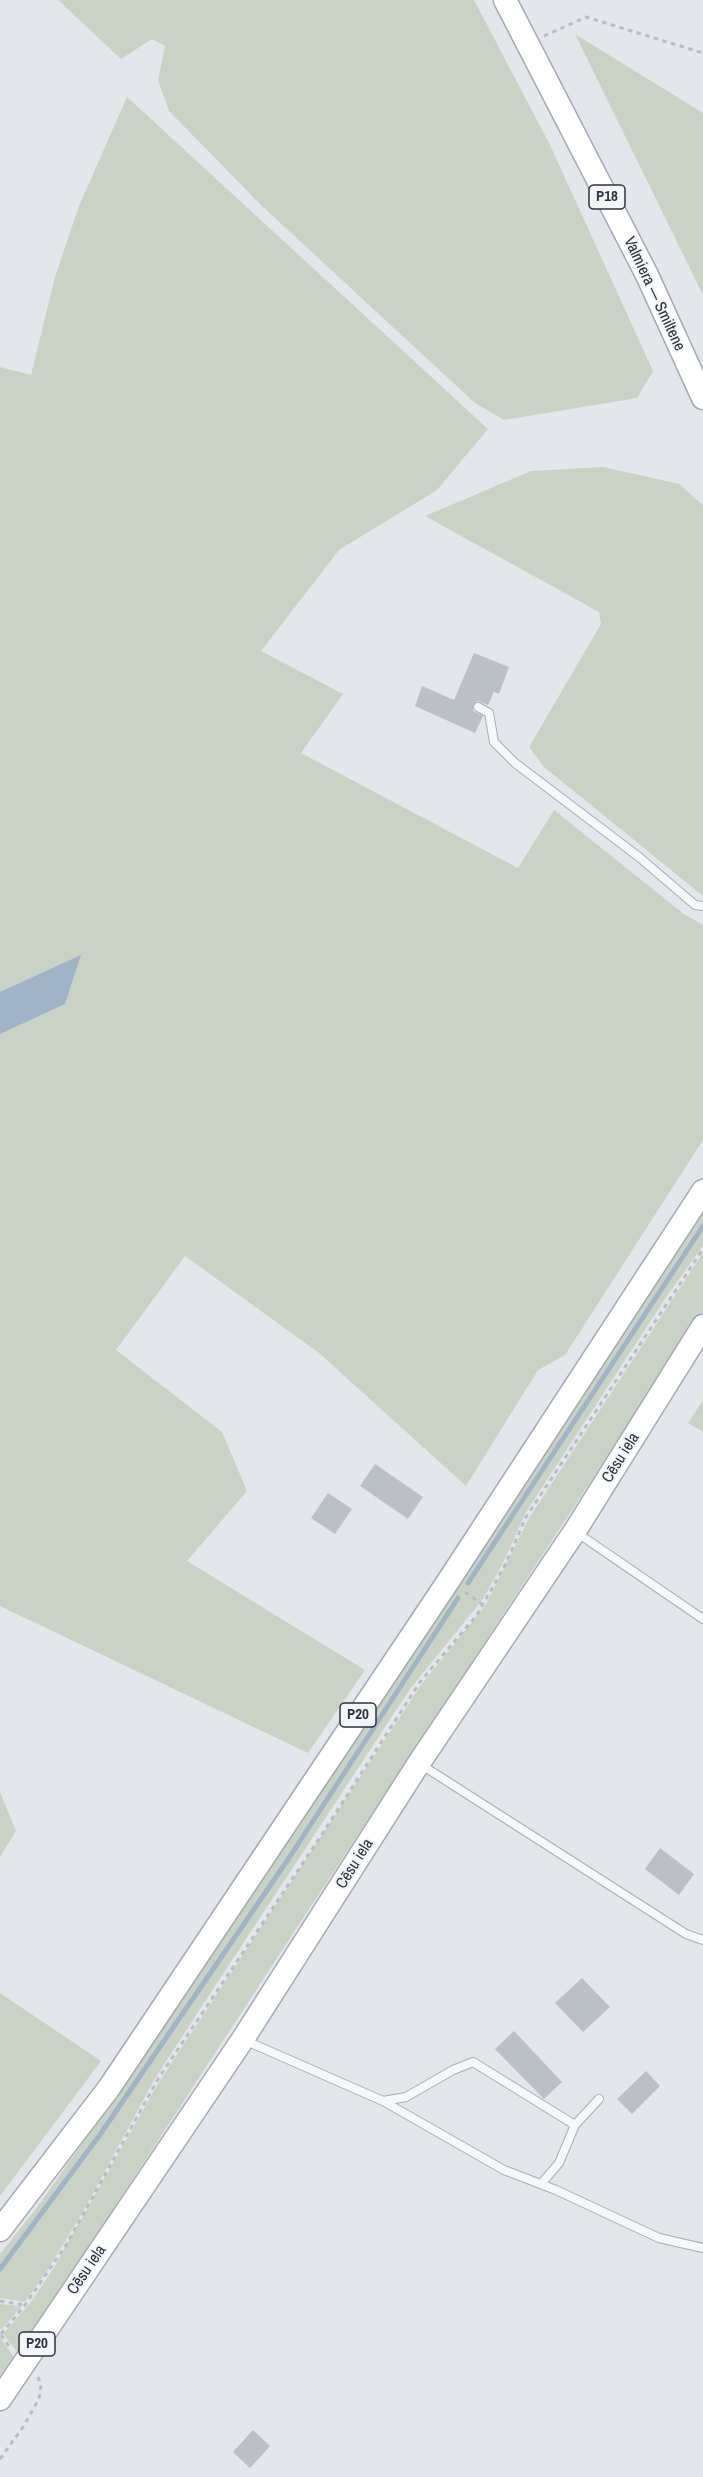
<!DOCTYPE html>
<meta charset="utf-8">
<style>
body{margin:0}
canvas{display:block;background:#e3e6ea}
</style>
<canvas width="703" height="2477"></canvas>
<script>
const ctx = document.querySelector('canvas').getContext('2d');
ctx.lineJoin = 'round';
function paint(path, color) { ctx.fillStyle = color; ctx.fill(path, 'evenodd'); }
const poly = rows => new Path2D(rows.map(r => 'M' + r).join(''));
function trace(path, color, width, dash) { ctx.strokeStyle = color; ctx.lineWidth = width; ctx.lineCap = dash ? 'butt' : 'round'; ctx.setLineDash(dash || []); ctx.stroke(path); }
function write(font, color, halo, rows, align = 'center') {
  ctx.font = font + ' "Archivo Narrow",sans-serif'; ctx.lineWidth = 4.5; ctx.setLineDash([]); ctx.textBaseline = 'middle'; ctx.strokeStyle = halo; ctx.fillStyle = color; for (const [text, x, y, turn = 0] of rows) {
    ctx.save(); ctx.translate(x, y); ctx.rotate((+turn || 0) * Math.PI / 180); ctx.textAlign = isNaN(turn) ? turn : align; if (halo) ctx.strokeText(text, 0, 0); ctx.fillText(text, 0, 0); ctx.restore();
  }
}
const green = poly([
 [58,0,474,0,550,145,653,371,637,398,504,420,475,403,262,206,169,111,158,80,165,46,152,39,121,59],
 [575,34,703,113,703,295],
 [127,97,488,429,437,490,339,550,261,651,343,694,301,753,518,868,554,810,684,914,703,925,703,1140,565,1355,538,1370,466,1486,319,1353,185,1256,116,1350,222,1432,247,1491,187,1561,365,1670,308,1753,0,1606,0,367,31,375,55,277,79,206],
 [603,467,679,484,703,505,703,896,544,767,529,747,601,624,599,612,425,516,531,471],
 [703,1212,703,1246,669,1293,526,1512,502,1565,483,1599,410,1689,187,2029,153,2082,85,2208,47,2271,25,2302,0,2298,0,2254,35,2210,144,2057,296,1831],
 [703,1253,703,1311,296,1929,19,2354,3,2334,31,2302,53,2269,159,2082,421,1685,485,1606,529,1518],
 [703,1400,703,1432,688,1423],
 [0,1792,16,1831,0,1857],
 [0,1993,101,2061,0,2196],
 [0,2304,22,2306,1,2330,0,2327],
 [0,2337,16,2360,0,2383]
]);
const water = poly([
 [81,955,65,1004,0,1034,0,992]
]);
const stream = poly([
 [468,1583,703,1226],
 [0,2269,99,2136,289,1858,458,1598]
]);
const building = poly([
 [474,653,509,667,499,694,494,692,488,705,478,701,473,705,473,711,483,716,475,733,415,706,422,686,454,700],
 [375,1464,423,1497,408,1519,360,1486],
 [328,1493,352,1509,335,1534,311,1518],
 [660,1848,694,1874,679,1895,645,1869],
 [582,1978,610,2007,583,2032,555,2003],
 [514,2031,562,2082,544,2099,495,2049],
 [646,2071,660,2086,632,2114,617,2099],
 [253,2430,270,2446,250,2468,233,2452]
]);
const path = poly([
 [544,36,586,17,703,53],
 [465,1592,483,1605],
 [0,2301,25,2305],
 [1,2334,25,2305,66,2245,158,2079,317,1842,420,1682,477,1615,505,1565,526,1517,703,1249],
 [1,2335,11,2349],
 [0,2459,23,2427,39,2399,41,2385,38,2377]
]);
const lane = poly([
 [478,707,489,713,494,742,515,763,639,857,695,905,703,906],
 [576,1532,703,1619],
 [420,1764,686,1934,703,1940],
 [244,2040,383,2101,504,2170,556,2190,659,2238,703,2248],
 [383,2101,406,2097,453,2070,473,2062,575,2125,599,2099],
 [541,2184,559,2163,575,2125]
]);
const primary = poly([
 [505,0,647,275,703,398],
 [0,2230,109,2088,449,1580,703,1191],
 [0,2399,243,2039,419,1763,575,1531,703,1326]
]);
const shields = [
 [607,197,36],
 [358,1715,36],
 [37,2344,36]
];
const shieldNames = [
 ["P18",607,197],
 ["P20",358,1715],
 ["P20",37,2344]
];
const streetNames = [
 ["Valmiera — Smiltene",654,294,65],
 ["Cēsu iela",621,1458,-58],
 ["Cēsu iela",355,1864,-58],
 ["Cēsu iela",87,2270,-56]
];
paint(green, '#c9d3c5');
paint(water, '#a1b3c7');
trace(stream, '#a1b3c7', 5);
paint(building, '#bbbfc6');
trace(lane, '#a8adb4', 10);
trace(primary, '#a3aab5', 25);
trace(path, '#b9bcc2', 3, [4.5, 4.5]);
trace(lane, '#f6f7f9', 8);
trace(primary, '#fff', 22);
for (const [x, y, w] of shields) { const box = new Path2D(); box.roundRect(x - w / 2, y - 12, w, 24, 4.5); ctx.fillStyle = '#f3f5f7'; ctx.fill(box); trace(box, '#2c3441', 1.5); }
write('bold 15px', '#2c3441', null, shieldNames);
write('16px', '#2c3441', '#f3f5f7', streetNames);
</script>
